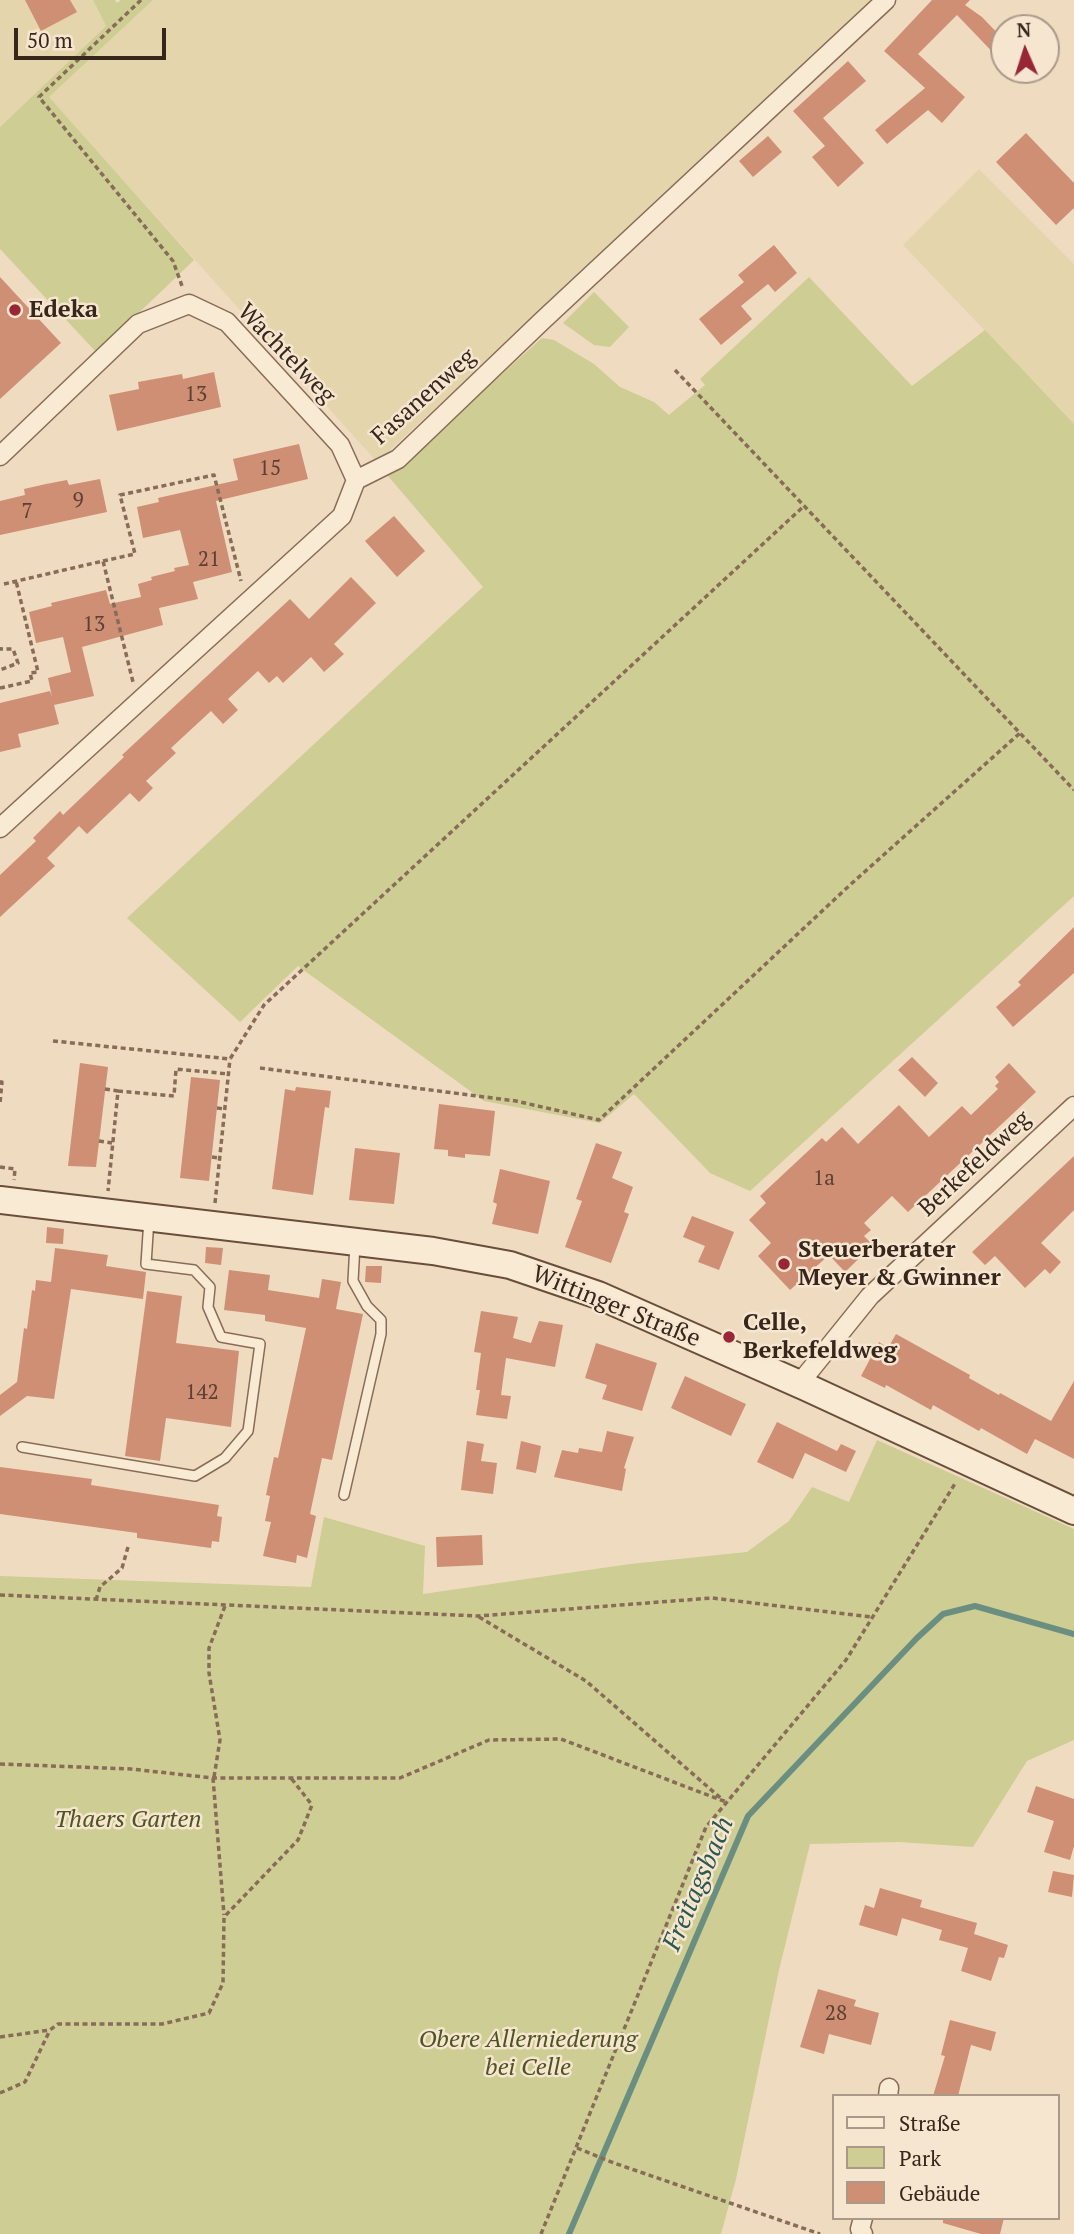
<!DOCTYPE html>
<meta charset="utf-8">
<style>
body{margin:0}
#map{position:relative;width:1074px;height:2234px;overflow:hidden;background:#efdbc0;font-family:"PT Serif",serif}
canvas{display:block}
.legend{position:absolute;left:832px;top:2094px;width:228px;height:126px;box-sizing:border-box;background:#f6e6d0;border:2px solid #a98;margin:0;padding:9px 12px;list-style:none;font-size:21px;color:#37261c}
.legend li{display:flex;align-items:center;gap:14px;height:35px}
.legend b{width:35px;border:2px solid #a98}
.north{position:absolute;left:990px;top:14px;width:70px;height:70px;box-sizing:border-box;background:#f6e6d0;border:2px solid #a98;border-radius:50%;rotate:357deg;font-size:19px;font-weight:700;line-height:28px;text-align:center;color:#37261c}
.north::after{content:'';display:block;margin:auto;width:24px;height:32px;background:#992635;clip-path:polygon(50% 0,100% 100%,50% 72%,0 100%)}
.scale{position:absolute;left:14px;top:28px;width:152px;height:32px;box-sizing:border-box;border:4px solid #37261c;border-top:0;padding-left:9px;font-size:21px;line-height:24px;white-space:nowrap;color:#37261c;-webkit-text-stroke:5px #f6e6d0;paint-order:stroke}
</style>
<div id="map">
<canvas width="1074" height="2234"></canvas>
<ul class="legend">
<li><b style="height:9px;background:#f9ead3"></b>Straße</li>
<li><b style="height:19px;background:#cdcd94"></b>Park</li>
<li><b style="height:19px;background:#ce8f75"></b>Gebäude</li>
</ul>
<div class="north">N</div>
<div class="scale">50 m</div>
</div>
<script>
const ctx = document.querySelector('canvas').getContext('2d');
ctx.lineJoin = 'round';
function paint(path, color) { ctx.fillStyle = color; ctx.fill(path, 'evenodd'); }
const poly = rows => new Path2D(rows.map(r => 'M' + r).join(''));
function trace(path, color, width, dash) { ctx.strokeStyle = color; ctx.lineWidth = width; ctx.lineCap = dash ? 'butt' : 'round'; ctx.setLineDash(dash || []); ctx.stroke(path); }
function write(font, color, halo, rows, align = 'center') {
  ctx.font = font + ' "PT Serif",serif'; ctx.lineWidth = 5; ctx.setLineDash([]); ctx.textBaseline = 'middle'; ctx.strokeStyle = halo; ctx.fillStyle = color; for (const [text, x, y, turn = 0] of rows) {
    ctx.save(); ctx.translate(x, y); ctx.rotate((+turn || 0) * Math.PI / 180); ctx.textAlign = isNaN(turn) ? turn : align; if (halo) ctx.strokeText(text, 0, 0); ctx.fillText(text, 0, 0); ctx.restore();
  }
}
const farmland = poly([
 [0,0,93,0,106,26,0,127],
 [153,0,875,0,377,462,48,97],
 [979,169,1074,264,1074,424,903,245]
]);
const green = poly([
 [93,0,115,0,117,3,121,0,153,0,49,97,194,260,97,353,0,249,0,127,106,26],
 [809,277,912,386,985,330,1074,424,1074,896,750,1191,710,1173,634,1094,600,1123,484,1101,298,966,240,1022,127,918,483,587,388,476,542,338,554,340,594,364,620,387,654,402,669,415,705,385,700,379],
 [594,292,629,327,610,347,594,345,563,323],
 [877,1440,1074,1529,1074,1740,1027,1761,973,1847,899,1842,810,1844,779,1970,736,2179,721,2234,0,2234,0,1576,311,1587,324,1517,425,1546,423,1594,630,1564,747,1552,789,1521,812,1487,849,1502]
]);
const stream = poly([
 [569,2234,748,1816,917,1638,943,1614,975,1606,1074,1634]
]);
const building = poly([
 [25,0,70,0,77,12,41,31],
 [932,0,970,0,965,5,982,17,1004,40,1004,64,957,15,918,54,965,97,942,123,928,110,887,144,875,130,925,88,884,51],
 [848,61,866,81,823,118,864,163,838,187,812,157,825,146,793,111],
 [1026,133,1074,183,1074,208,1056,225,996,162],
 [768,136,782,152,753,177,739,161],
 [774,245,797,273,775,292,768,284,741,306,752,319,721,345,699,319,744,282,738,275],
 [0,277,61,343,0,399],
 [214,372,221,407,117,431,109,395,139,389,138,382,182,374,183,379],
 [299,444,308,479,216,501,232,572,193,582,198,599,159,608,163,625,82,647,94,696,54,705,59,724,18,734,21,747,0,752,0,703,50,691,52,697,48,678,71,672,63,637,36,643,29,612,52,606,51,603,106,590,110,604,141,597,138,584,152,580,151,577,175,571,174,568,189,565,180,530,143,538,137,507,159,502,158,498,238,480,233,459],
 [100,479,107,512,0,535,0,501,25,495,24,489,46,484,67,480,69,485],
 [394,516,425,551,397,577,365,541],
 [351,577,376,603,334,644,344,654,324,672,311,657,283,683,277,676,269,683,258,671,228,699,238,710,223,724,211,711,171,748,176,753,146,781,153,788,139,802,130,793,87,834,79,826,47,858,55,866,0,917,0,875,36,841,33,838,60,811,63,815,124,757,122,755,290,599,309,619],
 [1074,927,1074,973,1013,1027,996,1007,1021,985,1018,982],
 [912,1057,938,1083,925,1097,898,1070],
 [80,1063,108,1067,96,1167,68,1166],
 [1009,1063,1036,1092,908,1212,892,1196,864,1223,871,1230,864,1236,873,1245,845,1272,829,1255,790,1290,758,1256,771,1243,749,1220,766,1203,760,1196,822,1138,826,1142,842,1127,858,1144,899,1105,929,1137,962,1106,971,1115,998,1089,995,1086,999,1082,995,1077],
 [191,1077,220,1080,209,1181,180,1178],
 [296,1087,331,1091,329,1108,325,1107,313,1195,272,1189,285,1089,295,1091],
 [439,1104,495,1111,490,1156,465,1154,465,1158,448,1156,448,1150,434,1149],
 [596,1143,622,1152,612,1178,633,1187,624,1212,629,1214,611,1263,565,1247,582,1201,576,1199],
 [355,1148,400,1153,394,1204,349,1200],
 [1074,1156,1074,1210,1041,1243,1061,1262,1050,1274,1045,1269,1025,1288,995,1256,985,1265,972,1252],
 [500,1169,550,1181,538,1234,492,1224,497,1204,493,1202],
 [692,1216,734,1232,719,1270,698,1262,705,1246,683,1237],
 [47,1227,64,1229,63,1244,46,1243],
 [206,1247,223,1248,221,1265,205,1263],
 [55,1248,108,1255,106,1266,146,1272,143,1299,71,1289,54,1399,27,1396,0,1416,0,1395,17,1382,24,1328,27,1329,32,1290,35,1291,36,1280,51,1282],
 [366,1266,382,1266,381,1283,365,1282],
 [229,1270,270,1275,268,1290,319,1298,322,1279,341,1282,336,1309,363,1314,332,1460,322,1458,310,1514,316,1516,307,1558,297,1555,296,1563,263,1556,271,1522,265,1521,270,1496,266,1495,274,1457,278,1458,306,1328,265,1321,265,1315,224,1310],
 [147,1291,182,1296,176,1343,239,1351,231,1427,166,1418,160,1461,125,1456],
 [481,1311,518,1317,513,1338,531,1343,539,1321,563,1325,555,1367,506,1358,501,1395,511,1396,507,1419,476,1415,480,1390,476,1390,481,1353,474,1352],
 [896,1334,970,1375,969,1378,999,1395,1000,1393,1051,1421,1074,1381,1074,1459,1035,1439,1027,1454,981,1428,979,1431,933,1405,931,1410,886,1385,885,1388,861,1376,879,1342,888,1348],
 [596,1343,657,1363,642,1411,602,1399,607,1385,585,1378],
 [685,1376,746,1404,731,1436,671,1408],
 [777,1422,837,1451,841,1444,856,1451,846,1472,805,1453,793,1479,757,1462],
 [607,1431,634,1437,624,1468,626,1469,622,1491,554,1477,562,1450,578,1453,579,1448,602,1452],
 [467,1441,484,1444,481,1461,497,1463,493,1494,461,1490],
 [521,1441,541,1446,536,1473,516,1469],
 [0,1467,92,1479,91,1485,219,1505,217,1516,222,1517,219,1542,212,1541,211,1548,137,1538,137,1533,0,1514],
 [482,1535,483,1565,437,1567,436,1537],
 [1036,1786,1074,1799,1074,1846,1070,1860,1044,1852,1054,1821,1027,1812],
 [1053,1871,1074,1875,1072,1897,1048,1892],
 [880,1888,922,1900,920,1907,977,1923,974,1934,1008,1945,1004,1958,999,1957,991,1981,961,1971,968,1948,939,1940,942,1930,902,1918,897,1936,859,1925,865,1905,874,1908],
 [818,1989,856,2000,854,2006,879,2013,871,2045,829,2034,824,2054,800,2047],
 [950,2020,996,2032,991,2051,971,2045,958,2096,933,2096,945,2056,941,2055],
 [943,2218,1004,2218,1000,2234,981,2234,943,2223]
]);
const path = poly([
 [141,0,39,97,173,261,182,286],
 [675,370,1074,790],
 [103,561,135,554,120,495,214,475,241,581],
 [4,584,103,561,133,682],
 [0,647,0,649,13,649,18,663,0,670],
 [0,688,32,681,30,673,38,672,16,581],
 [53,1041,230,1059,264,1005,804,506],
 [260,1068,516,1101,599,1120,851,884,1020,733],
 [0,1082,2,1082,0,1103],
 [105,1089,118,1091,108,1191],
 [118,1091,174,1096,176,1069,229,1074],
 [217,1108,225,1109],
 [99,1141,112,1143],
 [212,1157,219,1158],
 [0,1167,15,1169,14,1180],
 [215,1203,230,1059],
 [0,1595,478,1616,712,1598,871,1617],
 [96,1600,100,1587,122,1568,128,1547],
 [479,1617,586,1681,724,1801],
 [0,1764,131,1769,213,1778,400,1778,489,1740,561,1739,726,1802],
 [214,1777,220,1740,209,1673,209,1648,225,1606],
 [213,1778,224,1915],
 [0,2037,50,2030,58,2024,162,2024,209,2013,223,1983,224,1917,298,1840,312,1805,291,1778],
 [0,2093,25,2082,50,2030],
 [577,2148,614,2163,820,2234],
 [541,2234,706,1827,846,1660,956,1482]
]);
const service = poly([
 [22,1447,195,1476,225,1458,248,1431,260,1344,221,1337,208,1307,210,1287,194,1270,146,1264,149,1219],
 [344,1495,381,1334,381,1320,367,1306,353,1281,355,1244]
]);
const minor = poly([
 [0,456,138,324,189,304,227,322,340,445,356,480],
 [0,828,342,516,356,480,398,459,542,321,886,0],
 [799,1384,870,1296,1074,1106],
 [888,2096,889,2088],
 [863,2234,860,2229,863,2218]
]);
const secondary = poly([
 [0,1200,433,1251,510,1265,598,1295,806,1387,1074,1511]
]);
const markers = [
 [15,310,7,"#992635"],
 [784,1264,7,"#992635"],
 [729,1337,7,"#992635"]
];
const numberNames = [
 ["13",196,395],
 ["15",270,469],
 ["9",78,501],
 ["7",27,512],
 ["21",209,560],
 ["13",94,625],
 ["1a",824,1179],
 ["142",202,1393],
 ["28",836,2014]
];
const poiNames = [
 ["Edeka",29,310],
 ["Steuerberater",798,1250],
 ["Meyer & Gwinner",798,1278],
 ["Celle,",743,1323],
 ["Berkefeldweg",743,1351]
];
const streetNames = [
 ["Wachtelweg",286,354,46],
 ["Fasanenweg",424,397,-42],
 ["Berkefeldweg",975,1164,-43],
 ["Wittinger Straße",616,1307,22]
];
const parkNames = [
 ["Thaers Garten",128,1820],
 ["Obere Allerniederung",528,2040],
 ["bei Celle",528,2068]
];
const waterNames = [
 ["Freitagsbach",699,1884,-67]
];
paint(farmland, '#e5d5ad');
paint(green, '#cdcd94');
trace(stream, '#6a8f81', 6);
paint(building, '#ce8f75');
trace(service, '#886c58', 12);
trace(minor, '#886c58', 21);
trace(secondary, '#6a4d3b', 30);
trace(path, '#886c58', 3.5, [5, 3.5]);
trace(service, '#f9ead3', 9);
trace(minor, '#f9ead3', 18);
trace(secondary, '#f9ead3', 26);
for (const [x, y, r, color] of markers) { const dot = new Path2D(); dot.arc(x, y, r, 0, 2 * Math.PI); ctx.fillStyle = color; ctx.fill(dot); trace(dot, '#f6e6d0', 2.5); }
write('21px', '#5d4032', null, numberNames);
write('bold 24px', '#37261c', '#f6e6d0', poiNames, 'left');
write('24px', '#37261c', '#f6e6d0', streetNames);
write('italic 24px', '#4e5422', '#f6e6d0', parkNames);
write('italic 26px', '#2b584f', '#f6e6d0', waterNames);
</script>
